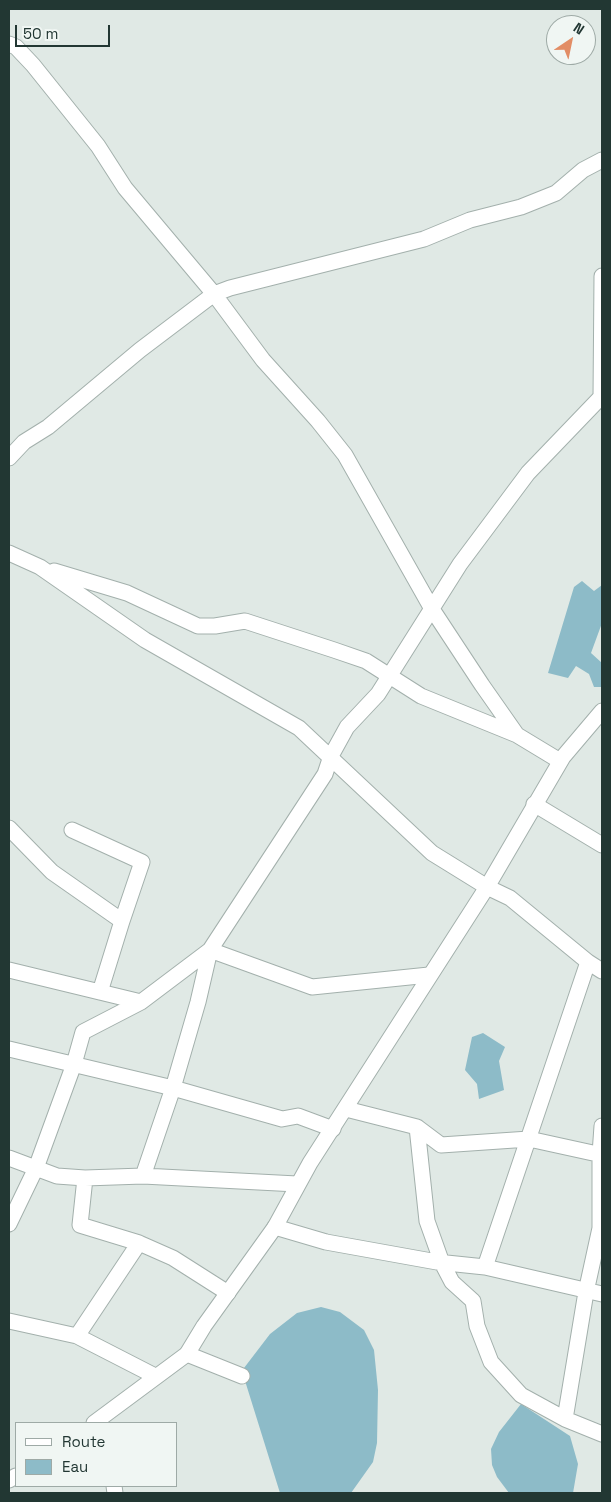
<!DOCTYPE html>
<style>
body{margin:0}
#map{position:relative;width:611px;height:1502px;overflow:hidden;background:#e0e9e5;font-family:"Space Grotesk",sans-serif}
canvas{display:block}
.frame{position:absolute;inset:0;border:10px solid #223733;pointer-events:none}
.legend{position:absolute;left:15px;top:1422px;width:162px;height:65px;box-sizing:border-box;background:#f0f6f3;border:1px solid #9eaaa6;margin:0;padding:6px 9px;list-style:none;font-size:15px;color:#223733}
.legend li{display:flex;align-items:center;gap:10px;height:25px}
.legend b{width:25px;border:1px solid #9eaaa6}
.north{position:absolute;left:546px;top:15px;width:50px;height:50px;box-sizing:border-box;background:#f0f6f3;border:1px solid #9eaaa6;border-radius:50%;rotate:34deg;font-size:14px;font-weight:700;line-height:20px;text-align:center;color:#223733}
.north::after{content:'';display:block;margin:auto;width:18px;height:22px;background:#e28d65;clip-path:polygon(50% 0,100% 100%,50% 72%,0 100%)}
.scale{position:absolute;left:15px;top:25px;width:95px;height:22px;box-sizing:border-box;border:2px solid #223733;border-top:0;padding-left:6px;font-size:15px;line-height:18px;white-space:nowrap;color:#223733;-webkit-text-stroke:4px #f0f6f3;paint-order:stroke}
</style>
<div id="map">
<canvas width="611" height="1502"></canvas>
<div class="frame"></div>
<ul class="legend">
<li><b style="height:6px;background:#fff"></b>Route</li>
<li><b style="height:14px;background:#8dbbc8"></b>Eau</li>
</ul>
<div class="north">N</div>
<div class="scale">50 m</div>
</div>
<script>
const ctx = document.querySelector('canvas').getContext('2d');
ctx.lineJoin = 'round';
function paint(path, color) { ctx.fillStyle = color; ctx.fill(path, 'evenodd'); }
const poly = rows => new Path2D(rows.map(r => 'M' + r).join(''));
function trace(path, color, width, dash) { ctx.strokeStyle = color; ctx.lineWidth = width; ctx.lineCap = dash ? 'butt' : 'round'; ctx.setLineDash(dash || []); ctx.stroke(path); }
const water = poly([
 [582,581,594,591,602,585,602,623,591,653,602,663,602,687,594,687,589,674,576,666,568,678,548,673,574,587],
 [483,1033,505,1047,499,1061,504,1090,479,1099,477,1084,465,1070,472,1037],
 [321,1307,340,1312,364,1330,374,1350,378,1390,377,1443,373,1462,351,1493,280,1493,246,1384,244,1368,270,1334,297,1313],
 [521,1404,570,1436,578,1464,573,1493,509,1493,497,1477,492,1465,491,1449,499,1432]
]);
const minor = poly([
 [9,44,16,47,33,65,98,146,125,188,214,294,263,360,318,421,345,455,432,609,482,685,517,735,560,761],
 [9,458,24,442,48,427,140,350,214,294,230,288,424,239,470,220,521,207,556,193,583,170,602,160],
 [9,553,40,567,145,640,299,728,432,853,487,887,510,898,588,962,602,971],
 [54,571,127,593,198,626,215,626,245,621,334,650,366,661,421,696,517,735],
 [534,804,602,845],
 [9,828,52,872,122,921,100,992],
 [72,830,142,862,122,921],
 [9,970,141,1002],
 [9,1049,173,1088,282,1119,298,1116,333,1129],
 [346,1109,417,1127,427,1221,442,1263,452,1282,473,1301,477,1326,491,1362,521,1395,565,1419,602,1434],
 [417,1127,441,1145,529,1139,602,1155],
 [9,1158,57,1176,85,1178,143,1176,297,1184],
 [143,1176,173,1088,198,1002,210,950,325,774,331,756,347,727,378,694,460,564,528,473,601,397,602,276],
 [85,1178,80,1225,139,1243],
 [9,1224,36,1168,74,1064,83,1032,141,1002,210,950,312,987,429,975],
 [275,1227,326,1242,437,1262,485,1267,602,1294],
 [485,1267,588,962],
 [9,1321,77,1336,139,1243,173,1258,228,1293],
 [77,1336,155,1376],
 [187,1354,242,1376],
 [565,1419,586,1292,600,1228,600,1154,602,1126],
 [114,1486,115,1493]
]);
const tertiary = poly([
 [94,1423,187,1354,204,1326,275,1227,310,1163,487,887,563,757,602,711],
 [9,1480,16,1476]
]);
paint(water, '#8dbbc8');
trace(minor, '#a3b0ac', 17);
trace(tertiary, '#a3b0ac', 17);
trace(minor, '#fff', 15);
trace(tertiary, '#fff', 15);
</script>
